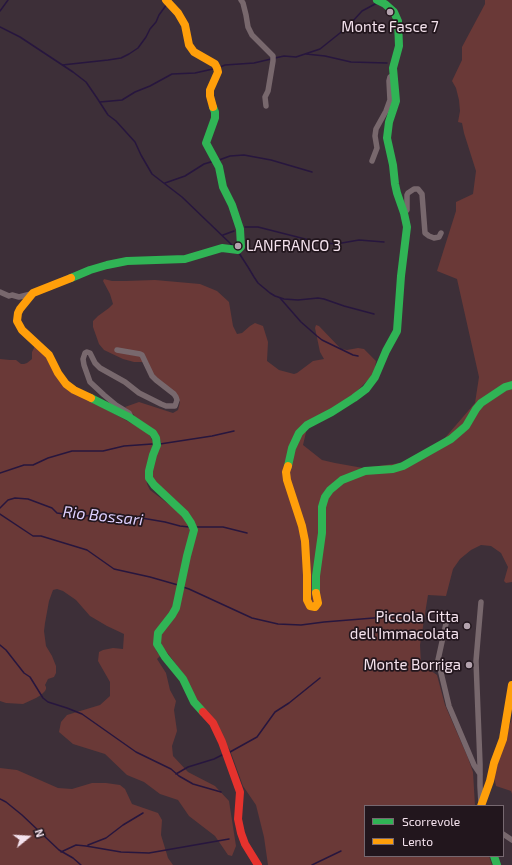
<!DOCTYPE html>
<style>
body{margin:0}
#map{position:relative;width:512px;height:865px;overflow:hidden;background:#3d2f38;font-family:"Exo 2",sans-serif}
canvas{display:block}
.legend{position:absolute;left:364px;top:805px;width:140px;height:52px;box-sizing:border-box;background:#22161d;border:1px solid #766870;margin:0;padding:5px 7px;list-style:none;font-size:12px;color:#f4e2ed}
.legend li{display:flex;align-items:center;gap:8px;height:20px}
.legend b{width:20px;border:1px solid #766870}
.north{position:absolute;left:8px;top:817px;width:40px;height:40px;-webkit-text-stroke:3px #22161d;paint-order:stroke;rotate:72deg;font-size:11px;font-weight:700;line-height:16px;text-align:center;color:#f4e2ed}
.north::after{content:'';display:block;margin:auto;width:14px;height:18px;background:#f4e2ed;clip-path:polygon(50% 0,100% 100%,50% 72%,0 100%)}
</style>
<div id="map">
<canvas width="512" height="865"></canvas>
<ul class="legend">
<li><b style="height:5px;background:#30b455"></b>Scorrevole</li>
<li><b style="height:5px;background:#ff9f0a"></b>Lento</li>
</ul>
<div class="north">N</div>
</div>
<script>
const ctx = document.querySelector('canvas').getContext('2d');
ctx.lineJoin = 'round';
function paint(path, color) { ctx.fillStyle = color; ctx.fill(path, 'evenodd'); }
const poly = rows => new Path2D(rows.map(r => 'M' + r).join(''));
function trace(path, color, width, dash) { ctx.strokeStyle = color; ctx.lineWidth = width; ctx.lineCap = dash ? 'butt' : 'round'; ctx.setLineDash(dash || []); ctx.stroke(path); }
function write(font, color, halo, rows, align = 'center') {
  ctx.font = font + ' "Exo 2",sans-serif'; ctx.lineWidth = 3.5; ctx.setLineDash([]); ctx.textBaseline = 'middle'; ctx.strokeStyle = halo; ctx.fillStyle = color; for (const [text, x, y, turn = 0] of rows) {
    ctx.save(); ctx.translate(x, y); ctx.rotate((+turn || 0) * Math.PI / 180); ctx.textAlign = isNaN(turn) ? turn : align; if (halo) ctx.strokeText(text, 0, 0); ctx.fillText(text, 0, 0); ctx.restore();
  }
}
const green = poly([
 [485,0,512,0,512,582,506,583,504,581,508,567,501,553,491,546,481,545,471,550,460,559,453,569,446,596,428,595,420,645,421,664,437,675,445,705,468,758,473,772,475,806,365,806,365,856,489,856,492,865,268,865,264,837,256,805,243,786,230,750,194,696,186,677,162,646,160,639,162,631,176,615,197,529,187,513,178,502,158,486,152,479,150,471,161,442,158,435,135,419,134,415,125,407,139,402,173,413,178,410,180,402,176,394,157,381,150,368,148,362,134,362,123,359,104,350,99,344,93,327,93,321,98,316,109,308,113,304,110,294,103,281,104,279,112,281,125,281,155,280,200,284,217,291,229,302,233,326,237,334,242,333,250,326,255,323,263,326,268,342,267,361,279,370,294,374,297,373,313,361,324,359,320,352,315,328,316,325,319,326,341,349,347,350,358,348,364,349,376,361,375,368,373,374,369,379,352,396,307,428,303,445,322,460,335,463,363,468,401,463,444,439,475,403,479,377,457,279,437,271,456,211,456,202,473,194,476,171,464,133,462,123,458,122,460,111,459,100,456,88,452,81,462,60,462,47,485,4],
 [35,346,46,357,52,368,93,402,138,427,146,431,150,436,153,442,152,450,146,476,147,484,150,490,179,512,188,524,190,531,174,606,154,645,157,652,160,656,157,659,166,673,170,690,176,701,174,710,177,731,172,746,173,756,188,772,215,786,229,801,236,846,232,856,228,855,215,836,189,816,178,800,160,794,144,782,127,775,105,754,73,744,59,732,61,722,67,715,100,705,110,696,110,682,98,661,99,652,103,650,113,648,123,649,124,634,107,626,90,616,76,600,63,591,57,589,53,590,49,601,45,623,44,631,46,646,52,656,56,666,56,673,54,677,48,679,45,685,46,687,46,689,45,691,41,695,36,698,23,704,6,703,0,701,0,359,10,360,16,360,21,364,24,364,27,363,32,359,32,352],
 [512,718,512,794,511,791,496,786,494,777,498,761],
 [0,768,17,770,58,788,72,789,92,783,106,783,120,785,125,789,132,804,158,813,162,820,161,835,168,858,173,865,0,865]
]);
const stream = poly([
 [0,11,8,0],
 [0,27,20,37,73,72,86,82,97,98,108,115,116,121,135,142,141,155,152,174,182,197,234,247],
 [306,54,325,56,351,62,387,63],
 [275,58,284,56,296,57,320,49,340,33,353,21,362,11,377,3],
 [62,65,108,60,121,58,129,54,138,48,146,37,150,29,156,22,159,15,167,4],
 [220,67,225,65,254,63,271,59],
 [100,102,122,100,135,92,150,86,172,74,195,73,213,69],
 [219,160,230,156,244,155,271,160,312,172],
 [165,183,185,176,204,164,214,161],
 [245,227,258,227,317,242,336,244,359,240,384,242],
 [223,235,234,231],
 [239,253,248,267,254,277,258,283,270,293,275,296,284,299,298,300,318,298,324,299,344,306,374,314],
 [280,298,301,322,317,336,322,340,353,355,358,356],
 [160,444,212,436,234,431],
 [0,473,24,465,33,465,48,458,72,451,103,451,124,446,152,444],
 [0,508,8,500,15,498,28,499,52,508,57,513,64,514,85,516,101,514,107,514,130,516,165,522,180,526,189,527],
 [0,514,33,536,41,536,87,550,114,569,150,577,178,585],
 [196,527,223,527,247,533],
 [183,587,189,589,252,618,278,624,301,625,324,622,411,615],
 [0,645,6,650,24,673,30,677,43,698,48,702,67,708,82,714,136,752,171,769,179,776,193,784,221,792],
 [230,752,257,737,275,712,289,703,320,678],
 [176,774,188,767,214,759,224,754],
 [0,799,6,802,22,815,59,850,73,858,81,865],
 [88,845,106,838,123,825,143,813],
 [61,852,76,845,86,846,121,852,149,853,229,839],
 [312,865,341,851]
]);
const street = poly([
 [241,0,243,3,246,15,248,27,252,35,273,56,273,61,268,91,265,97,266,106],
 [372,161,377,148,375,136,376,129,386,111,390,100,389,81,390,77,393,75],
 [404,213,407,210,407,195,408,193,414,189,418,189,422,194,425,233,429,236,434,238,439,237,441,233],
 [0,292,9,296,12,295,19,297,31,294],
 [117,350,140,354,142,355,152,376,156,380,174,394,176,397,177,400,175,406,166,406,161,404,139,393,125,382,100,368,95,363,90,353,87,352,85,353,83,359,84,365,90,382,104,395,116,405,129,413,130,415,129,417],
 [447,619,438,660,449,706,474,765,480,774],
 [481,803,480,786,480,764,476,661,481,602],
 [503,834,512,840]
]);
const fast = poly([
 [71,278,90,270,107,265,127,261,185,259,222,248,238,250,241,247,240,229,232,205,223,187,219,167,206,143,215,118,215,112,213,107],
 [91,398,129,417,153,433,156,438,157,445,153,455,149,471,149,478,154,485,185,514,191,523,194,530,187,556,176,608,172,615,158,633,157,644,165,657,183,679,194,702,203,712],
 [288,466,292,448,299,433,307,425,332,412,354,398,366,389,375,377,386,351,397,331,401,276,407,227,404,213,397,193,395,184,393,165,387,138,389,122,396,101,393,68,399,46,398,21,394,12,385,4,377,0],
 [316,593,316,576,322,533,322,507,325,497,330,490,342,480,365,471,393,469,403,466,451,439,466,426,476,409,481,403,505,387,512,385],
 [494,856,497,865]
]);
const slow = poly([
 [166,0,178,13,185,25,189,45,194,52,215,64,217,68,218,72,210,90,210,96,213,107],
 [71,278,33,293,20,309,18,313,17,321,22,330,49,355,58,373,66,384,74,390,91,398],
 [288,466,286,472,287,480,302,526,305,541,307,575,307,600,310,606,315,607,318,603,316,593],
 [481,806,490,781,494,763,503,739,512,685]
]);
const jam = poly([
 [203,712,213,723,222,742,240,792,238,819,241,833,245,844,258,865]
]);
const markers = [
 [390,12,4,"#b4a3ae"],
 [238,246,4,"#b4a3ae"],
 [467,626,4,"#b4a3ae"],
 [469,665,4,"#b4a3ae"]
];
const poiNames = [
 ["Monte Fasce 7",390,27,"center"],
 ["LANFRANCO 3",246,246,"left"],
 ["Piccola Citta",459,617],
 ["dell'Immacolata",459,634],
 ["Monte Borriga",461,665]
];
const waterNames = [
 ["Rio Bossari",103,516,6]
];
paint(green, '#6a3937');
trace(stream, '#27163e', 1.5);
trace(street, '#78686d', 5.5);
trace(fast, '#30b455', 8);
trace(slow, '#ff9f0a', 8);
trace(jam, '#e5322d', 8);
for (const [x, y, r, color] of markers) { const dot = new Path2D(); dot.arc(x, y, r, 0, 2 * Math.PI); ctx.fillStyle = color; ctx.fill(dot); trace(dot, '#22161d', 1.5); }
write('15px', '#f4e2ed', '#22161d', poiNames, 'right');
write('italic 16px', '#ded0ff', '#22161d', waterNames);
</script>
